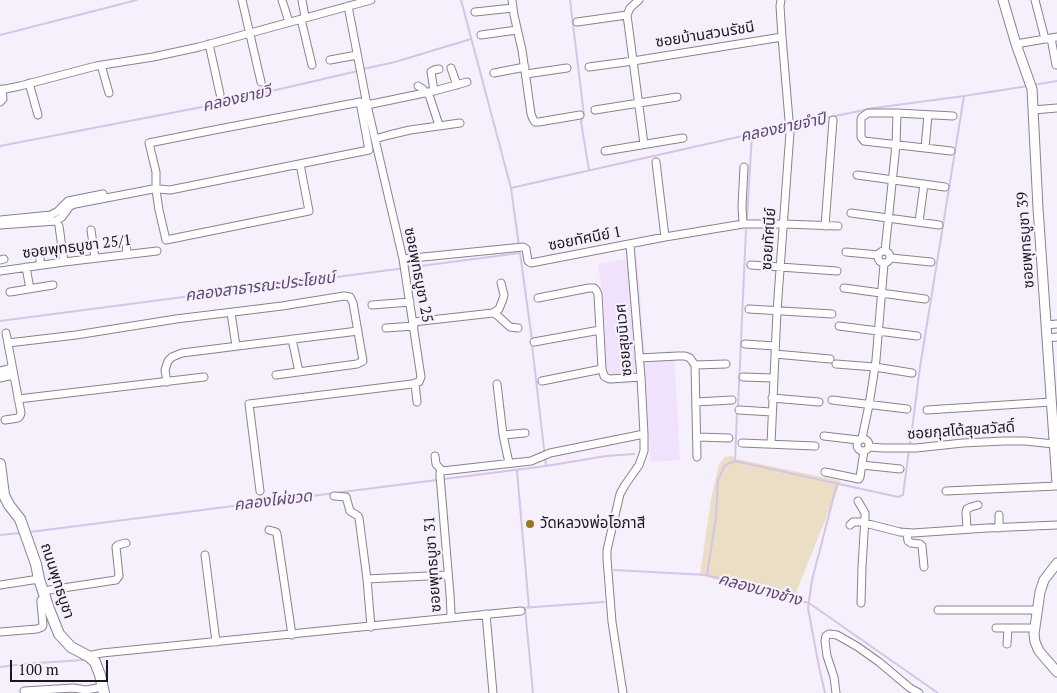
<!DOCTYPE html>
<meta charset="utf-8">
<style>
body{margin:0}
#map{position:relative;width:1057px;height:693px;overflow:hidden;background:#f6f0fc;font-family:"PT Serif",serif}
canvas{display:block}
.scale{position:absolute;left:10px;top:660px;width:98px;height:22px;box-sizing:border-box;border:2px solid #1a171e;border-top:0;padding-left:6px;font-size:15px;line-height:18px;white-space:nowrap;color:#1a171e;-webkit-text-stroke:4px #f6f0fc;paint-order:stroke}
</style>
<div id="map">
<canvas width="1057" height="693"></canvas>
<div class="scale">100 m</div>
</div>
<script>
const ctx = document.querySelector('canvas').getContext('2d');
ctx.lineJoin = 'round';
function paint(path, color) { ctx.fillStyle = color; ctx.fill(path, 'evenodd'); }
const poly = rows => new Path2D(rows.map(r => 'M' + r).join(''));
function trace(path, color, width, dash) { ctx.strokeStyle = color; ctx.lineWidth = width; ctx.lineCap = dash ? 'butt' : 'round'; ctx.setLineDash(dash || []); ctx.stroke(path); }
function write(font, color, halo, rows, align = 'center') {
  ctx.font = font + ' "PT Serif","Noto Sans Thai",serif'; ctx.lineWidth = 4.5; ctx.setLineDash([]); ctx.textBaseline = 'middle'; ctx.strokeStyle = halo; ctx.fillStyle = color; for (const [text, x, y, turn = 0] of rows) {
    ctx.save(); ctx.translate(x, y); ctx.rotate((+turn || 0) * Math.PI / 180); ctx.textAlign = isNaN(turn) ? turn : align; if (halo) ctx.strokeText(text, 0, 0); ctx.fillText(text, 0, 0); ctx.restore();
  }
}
const built = poly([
 [637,257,645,354,674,350,680,460,650,462,646,383,607,384,604,306,598,264]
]);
const green = poly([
 [732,456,737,459,841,481,795,595,753,590,700,575,711,499,719,464,725,457]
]);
const stream = poly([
 [461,0,511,188,519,246],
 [570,0,584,115,581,122,589,170],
 [0,35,137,0],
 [363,69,395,62,471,39],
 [1033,85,1057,81],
 [792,125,874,108,964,96,1028,86],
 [0,146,202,107,358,71],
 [511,188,787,126],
 [747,219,752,134],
 [520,253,532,340],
 [0,321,520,253],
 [532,345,546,466],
 [738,407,746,230],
 [910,445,920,367,964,96],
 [735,461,898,497,903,495,909,450],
 [517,471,529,608],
 [30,532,546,466,606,456,634,454],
 [0,535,20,533],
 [614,570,707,575,809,603,938,693],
 [707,575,716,517,718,480,725,465,735,461,737,412],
 [521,608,604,602],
 [525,608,533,693],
 [459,614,497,610],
 [0,667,23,664,83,660],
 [825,693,819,667,808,608,812,580,837,484]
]);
const minor = poly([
 [242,0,261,82],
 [282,0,289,22],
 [302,0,305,17],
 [512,0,514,15,522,50,531,114,533,119,535,122,539,122,580,115],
 [639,0,630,8,627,15,644,144],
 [1035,0,1045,39],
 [475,12,513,8],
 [301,19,312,65],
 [577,22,627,15],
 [481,35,517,30],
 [1051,38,1056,65],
 [209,44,220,94],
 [1016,44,1057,37],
 [330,60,357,55],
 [101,65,109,93],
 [589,67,633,61,782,37],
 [451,68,457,85],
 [494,73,525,67],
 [526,74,567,68],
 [29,83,38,115],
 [418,86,423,89,425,93],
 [0,90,20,86,96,66,153,57,199,47,371,0],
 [434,91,431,72,434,70,439,69],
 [428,92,439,125],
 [0,102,3,99,2,89],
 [367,105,434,91,467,82],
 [595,110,677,97],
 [1033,110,1057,108],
 [375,139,389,135,410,130,460,123],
 [925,148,928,115],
 [605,151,683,138],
 [951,151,864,141,861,137,861,119,862,117,868,113,897,113,953,116],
 [656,162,665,237],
 [857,175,945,187],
 [156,184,156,172,149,143,214,130,360,102,369,150,170,190,159,189],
 [156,190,159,210,166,240,309,211,300,164],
 [851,213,939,225],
 [0,220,51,215,58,211,68,201,103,194],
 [919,222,924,184],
 [743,224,742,206,744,167],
 [0,225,56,221,62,217,70,206,75,204,153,189],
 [59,226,64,262],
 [825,226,833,120],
 [91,230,95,258],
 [126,239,127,255],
 '878 257a6 6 0 1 1 12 0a6 6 0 1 1-12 0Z',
 [885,251,896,145,897,113],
 [846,252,878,255],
 [891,258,931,262],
 [403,259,523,247,526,249,528,261,531,263,665,237,743,224,784,224,838,226],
 [0,260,4,259],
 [40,265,40,259,42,250],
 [751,265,837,271],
 [26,267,30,289],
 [0,271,64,262,157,251],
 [844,288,925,299],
 [10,292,53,285],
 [538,298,589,288,594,288,596,290,598,294,602,369,604,376,607,378,610,379,641,377],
 [372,305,410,302],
 [749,309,832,314],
 [231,313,236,346],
 [493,313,499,309,503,299,504,295,501,283],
 [413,322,493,313,497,315,510,327,518,328],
 [1046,325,1057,324],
 [839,326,917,336],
 [386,328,414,326],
 [1047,338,1057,337],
 [292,339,299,372],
 [534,342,600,330],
 [8,343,76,335,176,319,282,306,344,296,350,297,353,303,363,361,357,364,276,375],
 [745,344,775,346],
 [775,354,830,359],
 [639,358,678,356,685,356,690,358,692,361,695,365,697,457],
 [836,364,875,367,912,373],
 [695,365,726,364],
 [0,371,12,368],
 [743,377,773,378],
 [0,378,13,375],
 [542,381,602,369],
 [167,382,165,370,168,361,172,357,182,353,358,331],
 [415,383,417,402],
 [497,384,503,435,509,463],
 [772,398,819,402],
 [18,399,204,377],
 [832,400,907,409],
 [696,402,732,400],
 [739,410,772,412],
 [927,410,1051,402],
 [5,420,18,418,20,416,21,413,6,333],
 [503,435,525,433],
 [824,436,858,440],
 [697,437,729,438],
 [862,438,869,405,876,360,884,264],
 '857 445a6 6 0 1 1 12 0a6 6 0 1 1-12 0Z',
 [742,443,815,446],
 [771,444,777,311,790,132,782,37,780,6,781,0],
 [869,447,883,448,916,448,963,443,1004,441,1025,441,1054,444],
 [435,456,436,464,442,471],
 [862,465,900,469],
 [825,472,859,479,860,477,864,451],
 [260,491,249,404,412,384,419,382,421,377,403,259,367,105,348,6],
 [946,491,1057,486],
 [334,496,346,497,350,511,358,516,359,518,367,579],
 [858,501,865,513,865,517,862,567,861,603],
 [999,515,999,528],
 [850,525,853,522,861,522,900,532,913,533,987,528,1057,525],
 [967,529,966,512,967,509,971,507,978,505],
 [269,530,276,532,277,534,292,635],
 [907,533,908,541,911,543,920,544,922,546,924,567],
 [205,555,216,642],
 [0,585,39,579],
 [43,591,116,580,119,576,116,547,118,545,126,543],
 [938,610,1038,610],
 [486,614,493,693],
 [450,618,521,611],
 [371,627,367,579,448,575],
 [996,628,1035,628],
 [0,632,37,629,42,627,43,625,41,603,41,600,45,597],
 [1007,644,1008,628],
 [88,656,102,653,450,618,451,613,450,594,440,476,440,473,442,471,531,461,550,453,644,434],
 [24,691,73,688,86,690,103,687],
 [623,693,612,622,607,559,607,550,620,494,625,485,639,465,644,451,644,434,641,377,630,245],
 [836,693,834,677,827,656,825,641,826,636,829,634,837,635,858,647,879,662,910,688,919,693]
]);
const tertiary = poly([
 [1003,0,1016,44,1032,89,1038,208,1057,483],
 [1057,563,1044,580,1040,592,1034,634,1035,642,1039,651,1057,672]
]);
const secondary = poly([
 [0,464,4,495,9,505,20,519,36,564,39,579,49,609,59,634,71,647,88,656,95,662,100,675,104,693]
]);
const markers = [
 [530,524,5,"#997720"]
];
const streetNames = [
 ["ซอยบ้านสวนรัชนี",705,35,-9],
 ["ซอยทัศนีย์ 1",585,239,-11],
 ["ซอยทัศนีย์",769,239,-86],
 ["ซอยพุทธบูชา 39",1026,240,-94],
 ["ซอยพุทธบูชา 25/1",77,247,-7],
 ["ซอยพุทธบูชา 25",418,275,79],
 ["ซอยสุขนิเวศ",624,340,-95],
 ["ซอยกุสโต้สุขสวัสดิ์",961,431,-4],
 ["ซอยพุทธบูชา 31",433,564,-94],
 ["ถนนพุทธบูชา",57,581,72]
];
const poiNames = [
 ["วัดหลวงพ่อโอภาสี",540,524]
];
const waterNames = [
 ["คลองยายวี",237,99,-13],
 ["คลองยายจำปี",783,128,-12],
 ["คลองสาธารณะประโยชน์",260,287,-7],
 ["คลองไผ่ขวด",273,501,-7],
 ["คลองบางช้าง",760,590,15]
];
paint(built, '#f0e1fd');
paint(green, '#eadec5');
trace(stream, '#d6c4e7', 2);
trace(minor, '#8a8093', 9);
trace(tertiary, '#8a8093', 11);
trace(secondary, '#8a8093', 12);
trace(minor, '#fff', 7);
trace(tertiary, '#fff', 9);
trace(secondary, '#fff', 10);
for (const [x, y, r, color] of markers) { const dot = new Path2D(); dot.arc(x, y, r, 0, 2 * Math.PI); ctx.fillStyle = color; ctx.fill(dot); trace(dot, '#f6f0fc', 2); }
write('15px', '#1a171e', '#f6f0fc', streetNames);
write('15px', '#1a171e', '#f6f0fc', poiNames, 'left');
write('italic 16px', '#5f4574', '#f6f0fc', waterNames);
</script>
